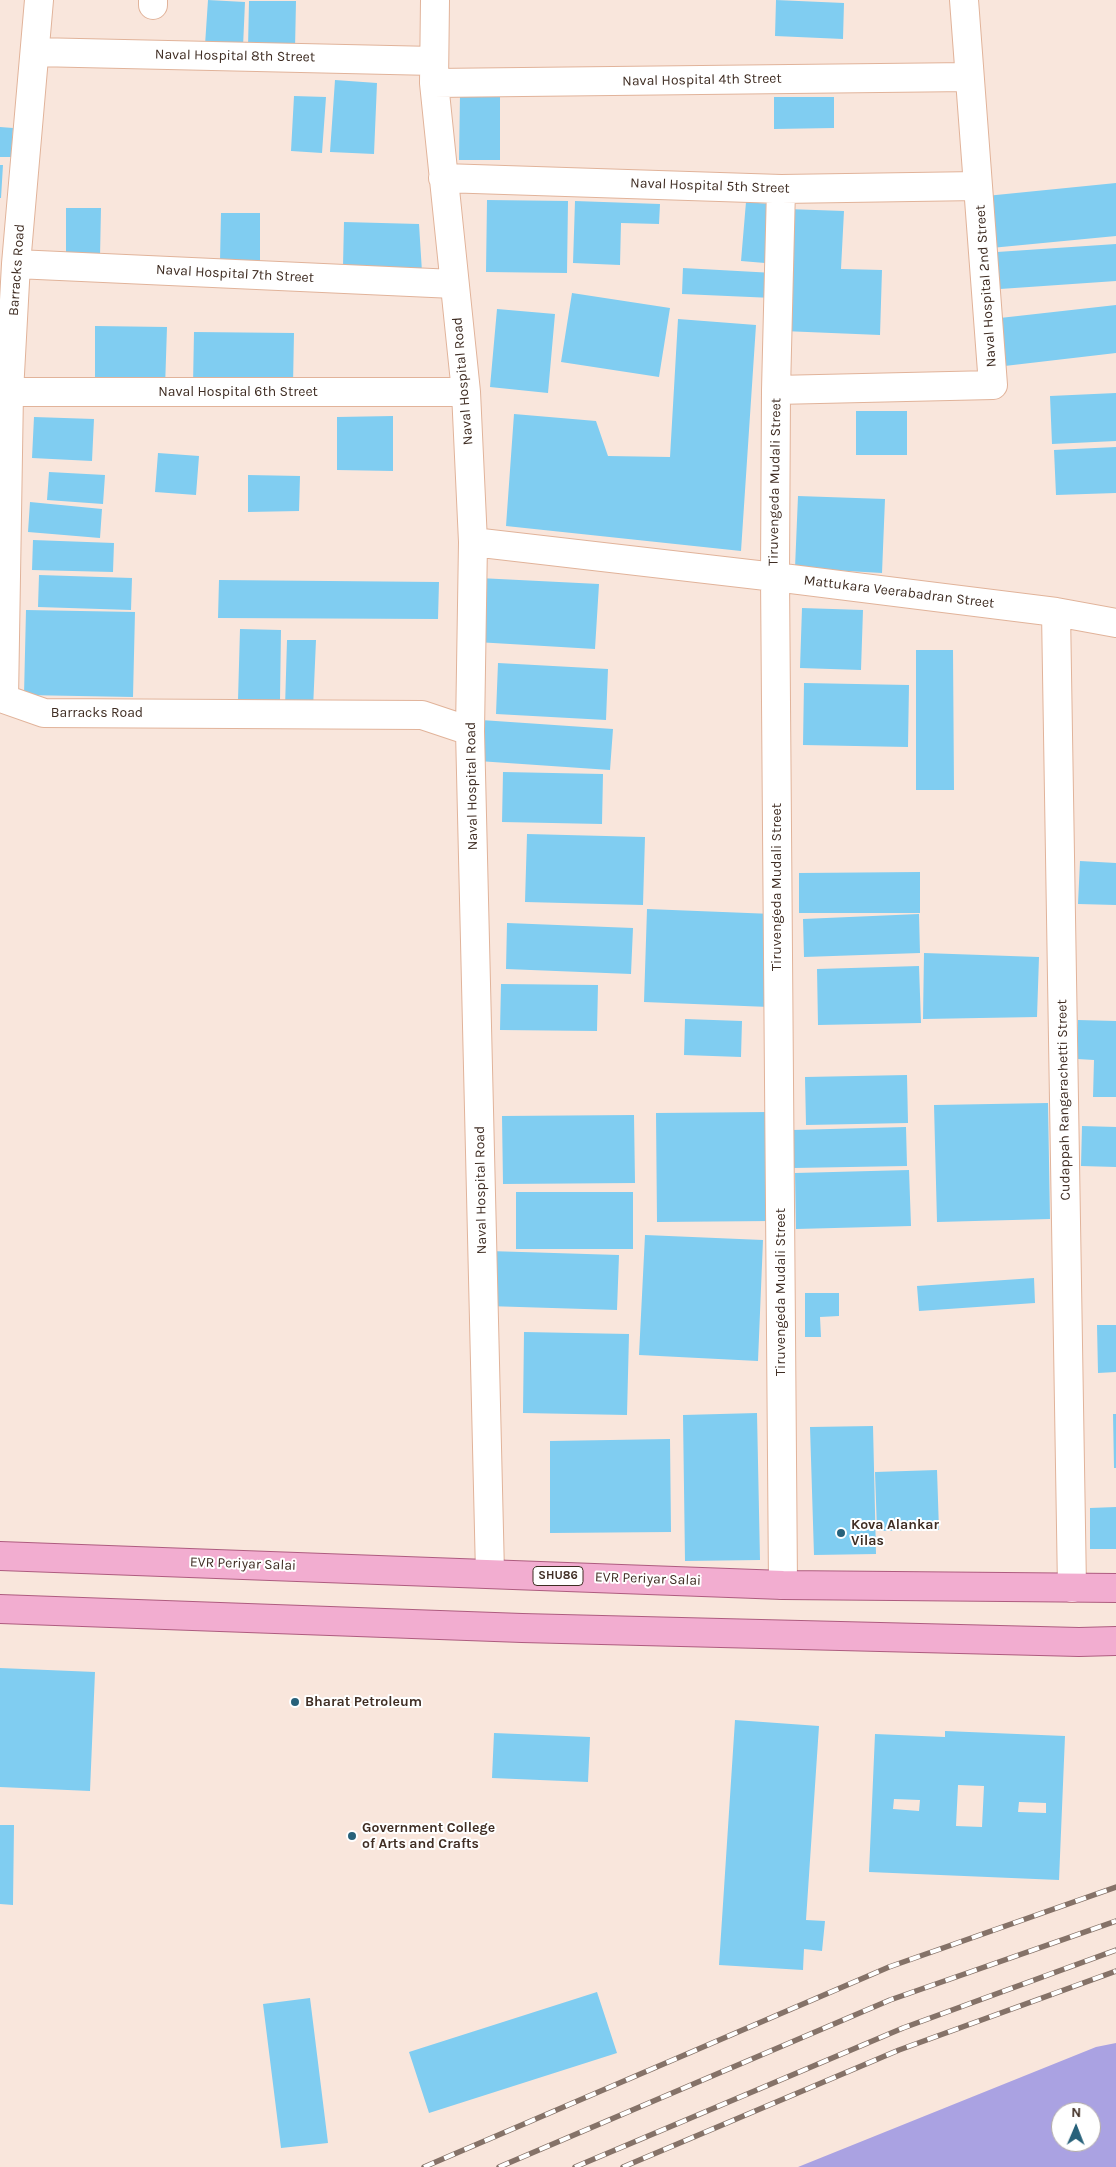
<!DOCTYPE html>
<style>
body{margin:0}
#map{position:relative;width:1116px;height:2167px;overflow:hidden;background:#f9e6dc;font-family:Karla,sans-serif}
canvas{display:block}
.north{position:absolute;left:1051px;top:2102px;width:50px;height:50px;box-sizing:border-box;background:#fff;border:1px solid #b2aba7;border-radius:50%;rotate:1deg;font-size:14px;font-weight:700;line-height:20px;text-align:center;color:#3f2d23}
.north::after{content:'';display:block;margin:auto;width:18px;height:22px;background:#27617a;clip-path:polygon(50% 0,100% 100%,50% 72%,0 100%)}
</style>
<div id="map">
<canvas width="1116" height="2167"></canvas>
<div class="north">N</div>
</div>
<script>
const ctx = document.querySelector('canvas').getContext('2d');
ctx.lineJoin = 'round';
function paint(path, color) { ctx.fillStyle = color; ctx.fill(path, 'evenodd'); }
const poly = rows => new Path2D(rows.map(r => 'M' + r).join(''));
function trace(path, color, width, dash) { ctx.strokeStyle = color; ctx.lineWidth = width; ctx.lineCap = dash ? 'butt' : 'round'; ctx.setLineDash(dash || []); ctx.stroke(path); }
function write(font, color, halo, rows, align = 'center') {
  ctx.font = font + ' Karla,sans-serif'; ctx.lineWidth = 4; ctx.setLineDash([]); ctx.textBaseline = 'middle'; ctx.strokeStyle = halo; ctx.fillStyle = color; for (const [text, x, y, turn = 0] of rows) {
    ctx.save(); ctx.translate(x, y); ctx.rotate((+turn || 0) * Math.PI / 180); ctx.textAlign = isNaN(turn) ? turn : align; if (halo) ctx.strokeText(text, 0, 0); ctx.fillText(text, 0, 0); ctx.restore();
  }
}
const water = poly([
 [1116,2043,1116,2167,798,2167,1096,2047],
 [1061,2112,1091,2112,1091,2142,1061,2142]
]);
const building = poly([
 [208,0,245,2,243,47,205,45],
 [776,0,844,3,843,39,775,36],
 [249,1,296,1,295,49,248,48],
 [335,80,377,83,374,154,330,152],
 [460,94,500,94,500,160,459,160],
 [294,96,326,97,322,153,291,151],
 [774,97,834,97,834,128,774,129],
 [0,127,13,128,11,157,0,157],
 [0,165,3,165,1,198,0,198],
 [1116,183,1116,236,991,248,986,196],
 [487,200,568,201,567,273,486,272],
 [575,201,660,204,659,224,621,223,620,265,573,263],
 [746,202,770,204,765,263,741,261],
 [66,208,101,208,100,257,66,257],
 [787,209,844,211,841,269,882,270,880,335,783,331],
 [221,213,260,213,260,262,220,261],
 [344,222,419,224,422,272,343,266],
 [1116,244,1116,281,1000,289,997,252],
 [683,268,774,273,773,298,682,294],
 [572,293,670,308,659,377,561,362],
 [1116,305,1116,353,996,367,991,319],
 [497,309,555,314,548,393,490,387],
 [678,319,756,325,741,551,506,526,514,414,596,421,608,456,670,457],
 [95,326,167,327,165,388,95,387],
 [194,332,294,333,293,385,193,385],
 [1116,393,1116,441,1052,444,1050,396],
 [856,411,907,411,907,455,856,455],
 [393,416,393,471,337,470,337,417],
 [34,417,94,419,92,461,32,458],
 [1116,447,1116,493,1056,495,1054,450],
 [158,453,199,456,196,495,155,492],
 [49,472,105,475,103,504,47,500],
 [248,475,300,476,299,511,248,512],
 [798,496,885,499,882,573,795,568],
 [30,502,102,509,100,538,28,532],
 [33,540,114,543,113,572,32,570],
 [39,575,132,578,131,610,38,607],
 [479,578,599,584,595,649,476,642],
 [219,580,439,582,438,619,218,618],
 [802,608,863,610,861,670,800,668],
 [26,610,135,612,133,697,24,695],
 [240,629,281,630,280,700,238,700],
 [287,640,316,640,313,709,285,708],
 [916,650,953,650,954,790,916,790],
 [498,663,608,669,606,720,496,714],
 [804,683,909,685,908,747,803,745],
 [481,720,613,729,610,770,478,761],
 [503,772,603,774,602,824,502,822],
 [527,834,645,837,643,905,525,902],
 [1080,861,1116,863,1116,905,1078,904],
 [920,872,920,913,799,913,799,873],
 [647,909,773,914,769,1007,644,1002],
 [919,914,920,953,804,957,803,919],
 [507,923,633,928,631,974,506,969],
 [924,953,1039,957,1037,1017,923,1019],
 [919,966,921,1023,818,1025,817,969],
 [501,984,598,985,597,1031,500,1030],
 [685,1019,742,1021,741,1057,684,1055],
 [1078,1020,1116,1021,1116,1097,1093,1097,1094,1060,1077,1059],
 [907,1075,908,1123,806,1125,805,1077],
 [1048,1103,1050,1219,937,1222,934,1105],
 [770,1112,771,1221,657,1222,656,1113],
 [634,1115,635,1183,503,1184,502,1116],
 [1082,1126,1116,1127,1116,1167,1081,1166],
 [906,1127,907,1166,793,1168,792,1130],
 [909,1170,911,1226,796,1229,795,1173],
 [516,1192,633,1192,633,1249,516,1249],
 [645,1235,763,1240,758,1361,639,1355],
 [489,1251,619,1255,617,1310,487,1306],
 [1034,1278,1035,1303,919,1311,917,1286],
 [805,1293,839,1293,839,1316,820,1317,821,1337,805,1337],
 [1097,1325,1116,1325,1116,1372,1098,1373],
 [524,1332,629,1334,627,1415,523,1413],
 [757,1413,760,1560,685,1561,683,1415],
 [1113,1414,1116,1414,1116,1468,1114,1468],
 [873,1426,876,1554,814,1555,810,1427],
 [670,1439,671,1532,550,1533,550,1441],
 [937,1470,939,1530,877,1531,875,1472],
 [1116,1507,1116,1549,1090,1549,1090,1508],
 [0,1668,95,1672,90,1791,0,1787],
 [735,1720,819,1726,806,1920,825,1921,822,1951,804,1949,803,1970,719,1965],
 [945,1731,1065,1736,1059,1880,869,1872,875,1734,945,1737],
 [958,1785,984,1786,982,1827,956,1826],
 [894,1799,920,1800,919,1811,893,1809],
 [1019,1802,1046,1803,1046,1813,1018,1812],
 [494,1733,590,1737,588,1782,492,1778],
 [0,1825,14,1825,13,1905,0,1904],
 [597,1992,617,2053,429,2113,409,2052],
 [310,1998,328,2143,281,2148,263,2004]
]);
const minor = poly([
 [39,0,16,264,9,392,4,699,44,713,422,715,470,731],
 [435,0,434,83,466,392,473,542,470,731,490,1573],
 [153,5,153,0],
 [35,52,434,61],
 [434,83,969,77],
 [443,178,781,189,978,186],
 [781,189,776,390,775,577,783,1585],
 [16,264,454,284],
 [776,390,993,385,964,0],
 [0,392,466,392],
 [473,542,775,577,1056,612,1116,623],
 [1056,612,1072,1588]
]);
const major = poly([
 [0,1556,783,1585,1116,1588],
 [0,1609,522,1628,1079,1642,1116,1641]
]);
const rail = poly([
 [424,2167,889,1967,1116,1887],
 [499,2167,890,2000,1116,1921],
 [575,2167,903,2028,1116,1950],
 [623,2167,899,2050,1116,1971]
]);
const markers = [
 [841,1533,5,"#27617a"],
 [295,1702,5,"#27617a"],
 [352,1836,5,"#27617a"]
];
const shields = [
 [558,1576,50]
];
const shieldNames = [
 ["SHU86",558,1576]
];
const streetNames = [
 ["Naval Hospital 8th Street",235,56,1],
 ["Naval Hospital 4th Street",702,80,-1],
 ["Naval Hospital 5th Street",710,186,2],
 ["Barracks Road",17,270,-86],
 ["Naval Hospital 7th Street",235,274,3],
 ["Naval Hospital 2nd Street",986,286,-94],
 ["Naval Hospital Road",463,381,-95],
 ["Naval Hospital 6th Street",238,392],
 ["Tiruvengeda Mudali Street",775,482,-89],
 ["Mattukara Veerabadran Street",899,592,7],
 ["Barracks Road",97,713],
 ["Naval Hospital Road",472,786,-91],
 ["Tiruvengeda Mudali Street",777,887,-90],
 ["Cudappah Rangarachetti Street",1064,1100,-91],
 ["Naval Hospital Road",481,1190,-91],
 ["Tiruvengeda Mudali Street",781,1292,-90],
 ["EVR Periyar Salai",243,1564,2],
 ["EVR Periyar Salai",648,1579,2]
];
const poiNames = [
 ["Kova Alankar",851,1525],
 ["Vilas",851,1541],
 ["Bharat Petroleum",305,1702],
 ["Government College",362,1828],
 ["of Arts and Crafts",362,1844]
];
paint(water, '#aaa2e2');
paint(building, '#80cdf1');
trace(minor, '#e1b39a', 30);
trace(major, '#ae5c7f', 30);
trace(minor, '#fff', 28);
trace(major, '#f2add0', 28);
trace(rail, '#857268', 5.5);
trace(rail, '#fff', 4, [11]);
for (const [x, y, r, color] of markers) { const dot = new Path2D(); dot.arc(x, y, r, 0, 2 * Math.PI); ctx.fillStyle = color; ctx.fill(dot); trace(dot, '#fff', 2); }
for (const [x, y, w] of shields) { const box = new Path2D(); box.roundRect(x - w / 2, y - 9.5, w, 19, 4); ctx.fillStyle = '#fff'; ctx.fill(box); trace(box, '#3f2d23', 1); }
write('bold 12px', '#3f2d23', null, shieldNames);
write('14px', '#3f2d23', '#fff', streetNames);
write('bold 14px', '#3f2d23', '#fff', poiNames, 'left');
</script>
